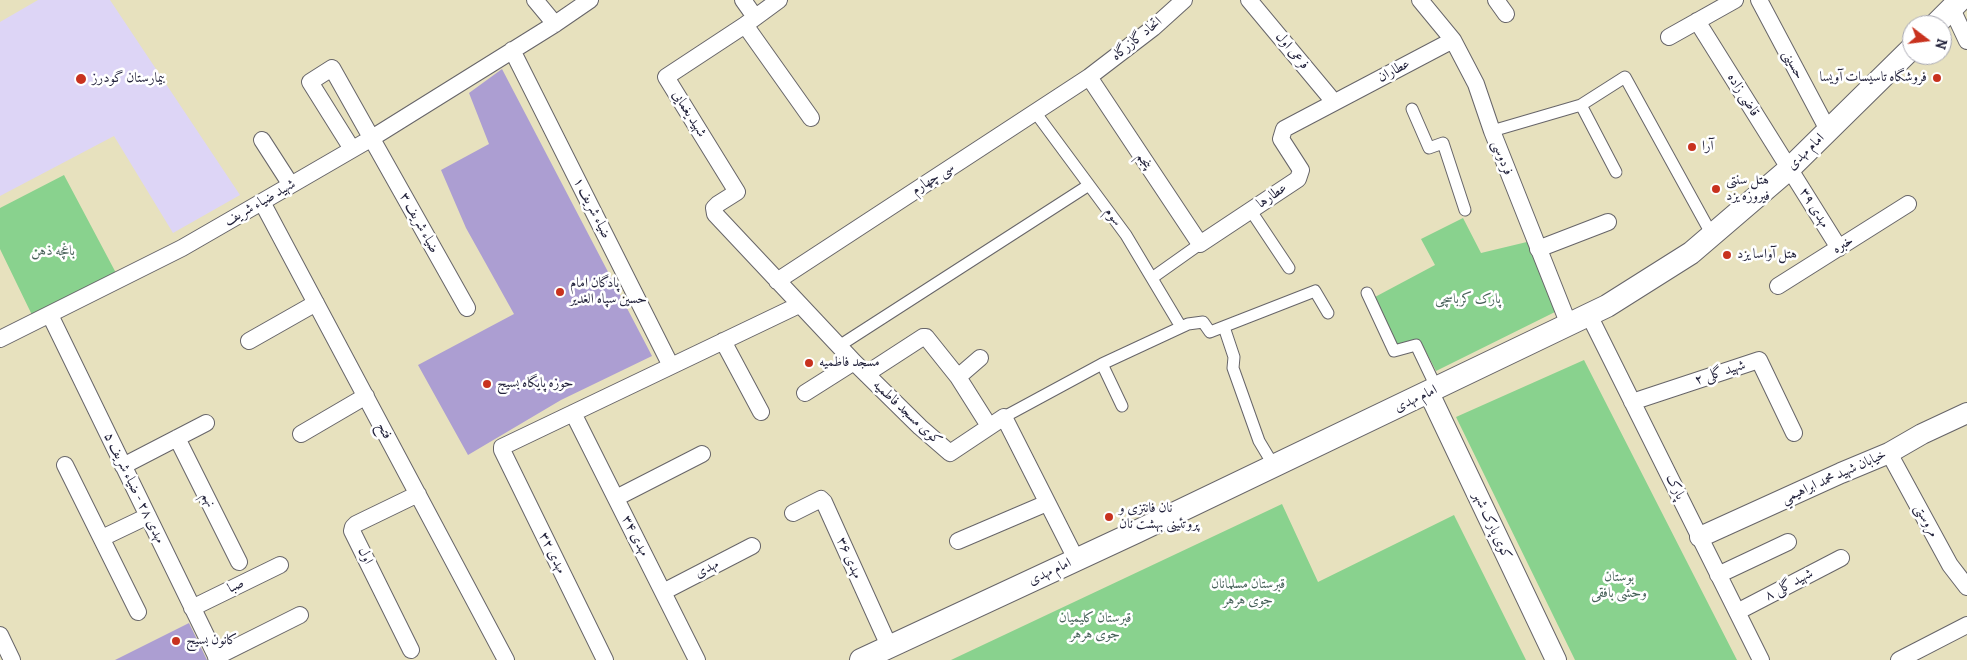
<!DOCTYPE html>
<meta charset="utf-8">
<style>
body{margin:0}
#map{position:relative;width:1967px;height:660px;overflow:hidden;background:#e7e1be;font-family:Alegreya,serif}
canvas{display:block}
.north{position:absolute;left:1902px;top:15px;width:50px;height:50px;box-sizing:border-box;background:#fff;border:1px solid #a7a7b1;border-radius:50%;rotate:105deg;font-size:14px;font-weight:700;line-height:20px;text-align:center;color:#22223b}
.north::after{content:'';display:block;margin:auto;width:18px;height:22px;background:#c8321e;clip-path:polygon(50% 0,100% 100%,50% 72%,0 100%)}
</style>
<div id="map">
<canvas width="1967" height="660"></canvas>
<div class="north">N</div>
</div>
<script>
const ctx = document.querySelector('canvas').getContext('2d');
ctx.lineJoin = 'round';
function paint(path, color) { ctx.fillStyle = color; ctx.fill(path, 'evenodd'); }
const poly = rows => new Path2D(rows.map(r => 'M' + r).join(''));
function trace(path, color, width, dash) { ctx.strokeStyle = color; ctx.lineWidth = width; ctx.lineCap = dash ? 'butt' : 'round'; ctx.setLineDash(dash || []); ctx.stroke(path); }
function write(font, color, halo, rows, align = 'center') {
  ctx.font = font + ' Alegreya,Amiri,serif'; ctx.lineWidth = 5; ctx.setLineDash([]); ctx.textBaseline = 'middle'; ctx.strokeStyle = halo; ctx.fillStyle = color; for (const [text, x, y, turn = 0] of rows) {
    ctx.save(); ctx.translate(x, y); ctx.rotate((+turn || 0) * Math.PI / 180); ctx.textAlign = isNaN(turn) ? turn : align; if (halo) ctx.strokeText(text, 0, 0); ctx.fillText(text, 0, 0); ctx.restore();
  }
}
const built = poly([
 [38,0,110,0,240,195,173,233,114,136,0,196,0,22]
]);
const green = poly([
 [64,175,116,273,32,315,0,249,0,208],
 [1463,218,1481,253,1531,241,1557,311,1436,371,1420,340,1396,346,1375,297,1435,265,1421,239],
 [1584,360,1737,660,1575,660,1456,417],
 [1282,504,1318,582,1454,515,1526,660,951,660]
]);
const building = poly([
 [502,69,652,356,561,400,468,455,418,365,514,314,466,228,441,170,489,144,469,93],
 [189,623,207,660,115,660]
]);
const pedestrian = poly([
 [1581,105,1616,172],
 [1412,109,1429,148,1443,143,1465,210],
 [1035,112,1126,235,1181,327],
 [1492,131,1581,105,1625,77,1712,235],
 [1251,211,1289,268],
 [1152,278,1200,244],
 [1367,293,1394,351,1416,345,1437,389],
 [1224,327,1234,357,1233,368,1259,441,1274,466],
 [839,346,1089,185],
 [1102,364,1122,406],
 [1004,417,1102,364,1188,324,1203,322,1210,332,1315,291,1328,313]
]);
const minor = poly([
 [535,0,555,24],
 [743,0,755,17],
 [779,0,745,25,666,77,737,192,718,204,714,208,715,214,854,362,920,427,950,453,1004,417,1076,559],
 [1249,0,1334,102],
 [1420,0,1453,40,1476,84,1492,131,1569,325],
 [1496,0,1506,14],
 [1759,0,1828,130],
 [1952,9,1967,41],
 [1697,21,1839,248],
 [745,25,811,118],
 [1669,37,1735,0],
 [512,50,671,366],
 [1089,77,1200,244,1298,179,1301,170,1281,139,1284,129,1453,40],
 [262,140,291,185],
 [352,149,310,82,332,68,467,308],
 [262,202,506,660],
 [1538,249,1608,222],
 [777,281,1089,77,1153,28,1184,0],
 [1778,286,1908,204],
 [50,315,218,660],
 [1589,315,1761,660],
 [0,339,182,248,234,218,372,138,555,24,590,0],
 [249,341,316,303],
 [723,341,761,412],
 [866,374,923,337,926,337,958,377,989,426],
 [958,377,980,358],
 [805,393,854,362],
 [1632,402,1759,360,1794,433],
 [573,413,697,660],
 [301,434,366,396],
 [177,438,239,562],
 [1889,453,1950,565,1967,587],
 [65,465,138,612],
 [123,466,206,423],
 [616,498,702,454],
 [793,513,821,499,824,502,889,646],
 [102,538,148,516],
 [958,541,1047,503],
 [1718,575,1788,542],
 [663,592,752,546],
 [192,608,280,565],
 [1737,612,1841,558],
 [0,635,12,660],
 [411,650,352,531,353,527,356,524,418,494],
 [216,657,300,615],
 [605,660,502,450,502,447,799,305],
 [1899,660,1967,625]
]);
const tertiary = poly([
 [1429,393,1556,660],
 [1700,537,1841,473,1889,453,1922,434,1967,413]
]);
const secondary = poly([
 [1935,25,1960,0],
 [861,660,1136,532,1607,306,1691,253,1789,169,1912,48]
]);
const markers = [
 [1937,78,5,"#c8321e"],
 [81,79,6,"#c8321e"],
 [1692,147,5,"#c8321e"],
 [1716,189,5,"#c8321e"],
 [1727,255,5,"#c8321e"],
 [560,292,5,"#c8321e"],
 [809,363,5,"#c8321e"],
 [487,384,5,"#c8321e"],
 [1109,517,5,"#c8321e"],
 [176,641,5,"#c8321e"]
];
const streetNames = [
 ["اتحاد گازرگاه",1137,39,-39],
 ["فرعی اول",1292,51,50],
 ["حسینی",1793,65,62],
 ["عطاران",1394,71,-28],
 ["قاضی زاده",1743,95,58],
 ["شهید یغمایی",689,114,58],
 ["امام مهدی",1806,152,-44],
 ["فردوسی",1502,158,69],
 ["پنجم",1144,161,56],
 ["سی چهارم",933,179,-33],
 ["عطارها",1272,196,-35],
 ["شهید ضیاء شریف",260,203,-30],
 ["ضیاء شریف ۱",592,208,63],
 ["مهدی ۳۹",1814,208,58],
 ["سوم",1113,217,54],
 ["ضیاء شریف ۳",419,223,61],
 ["خبره",1843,245,-32],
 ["شهید گلی ۲",1720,373,-18],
 ["امام مهدی",1416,399,-25],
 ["کوی مسجد فاطمیه",907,413,43],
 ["فتح",384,431,62],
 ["خيابان شهيد محمد ابراهيمي",1834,477,-24],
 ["پارک",1675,487,64],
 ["مهدی ۲۸ - ضیاء شریف ۵",134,488,64],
 ["نهم",208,500,64],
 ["مروستی",1926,521,61],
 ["کوی پارک شهر",1492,526,65],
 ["مهدی ۳۴",635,536,63],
 ["مهدی ۳۲",552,553,64],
 ["اول",365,556,64],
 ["مهدی ۳۶",849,558,66],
 ["مهدی",707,569,-27],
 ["امام مهدی",1050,572,-25],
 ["شهید گلی ۸",1789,585,-28],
 ["صبا",236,586,-26]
];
const poiNames = [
 ["فروشگاه تاسیسات آویسا",1927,78,"right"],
 ["بیمارستان گودرز",92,79],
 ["آرا",1702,147],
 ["هتل سنتی",1726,181],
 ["فیروزه یزد",1726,197],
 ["هتل آواسا یزد",1737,255],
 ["پادگان امام",570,284],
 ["حسین سپاه الغدیر",570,300],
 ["مسجد فاطمیه",819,363],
 ["حوزه پایگاه بسیج",497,384],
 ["نان فانتزی و",1119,509],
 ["پروتئینی بهشت نان",1119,525],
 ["کانون بسیج",186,641]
];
const parkNames = [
 ["باغچه ذهن",53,252],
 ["پارک کرباسچی",1468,300],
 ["بوستان",1619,578],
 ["وحشی بافقی",1619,594],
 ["قبرستان مسلمانان",1248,585],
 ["جوی هرهر",1248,601],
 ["قبرستان کلیمیان",1095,619],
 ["جوی هرهر",1095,635]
];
paint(built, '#ddd5f6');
paint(green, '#89d28e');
paint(building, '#ac9ed2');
trace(pedestrian, '#676569', 13);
trace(minor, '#676569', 18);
trace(tertiary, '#676569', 22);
trace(secondary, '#676569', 24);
trace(pedestrian, '#fff', 11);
trace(minor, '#fff', 16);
trace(tertiary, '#fff', 20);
trace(secondary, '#fff', 22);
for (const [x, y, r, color] of markers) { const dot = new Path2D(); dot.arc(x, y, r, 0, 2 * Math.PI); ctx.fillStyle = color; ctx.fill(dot); trace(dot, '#fff', 2); }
write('14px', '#22223b', '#fff', streetNames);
write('14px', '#22223b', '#fff', poiNames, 'left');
write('14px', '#466058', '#fff', parkNames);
</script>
